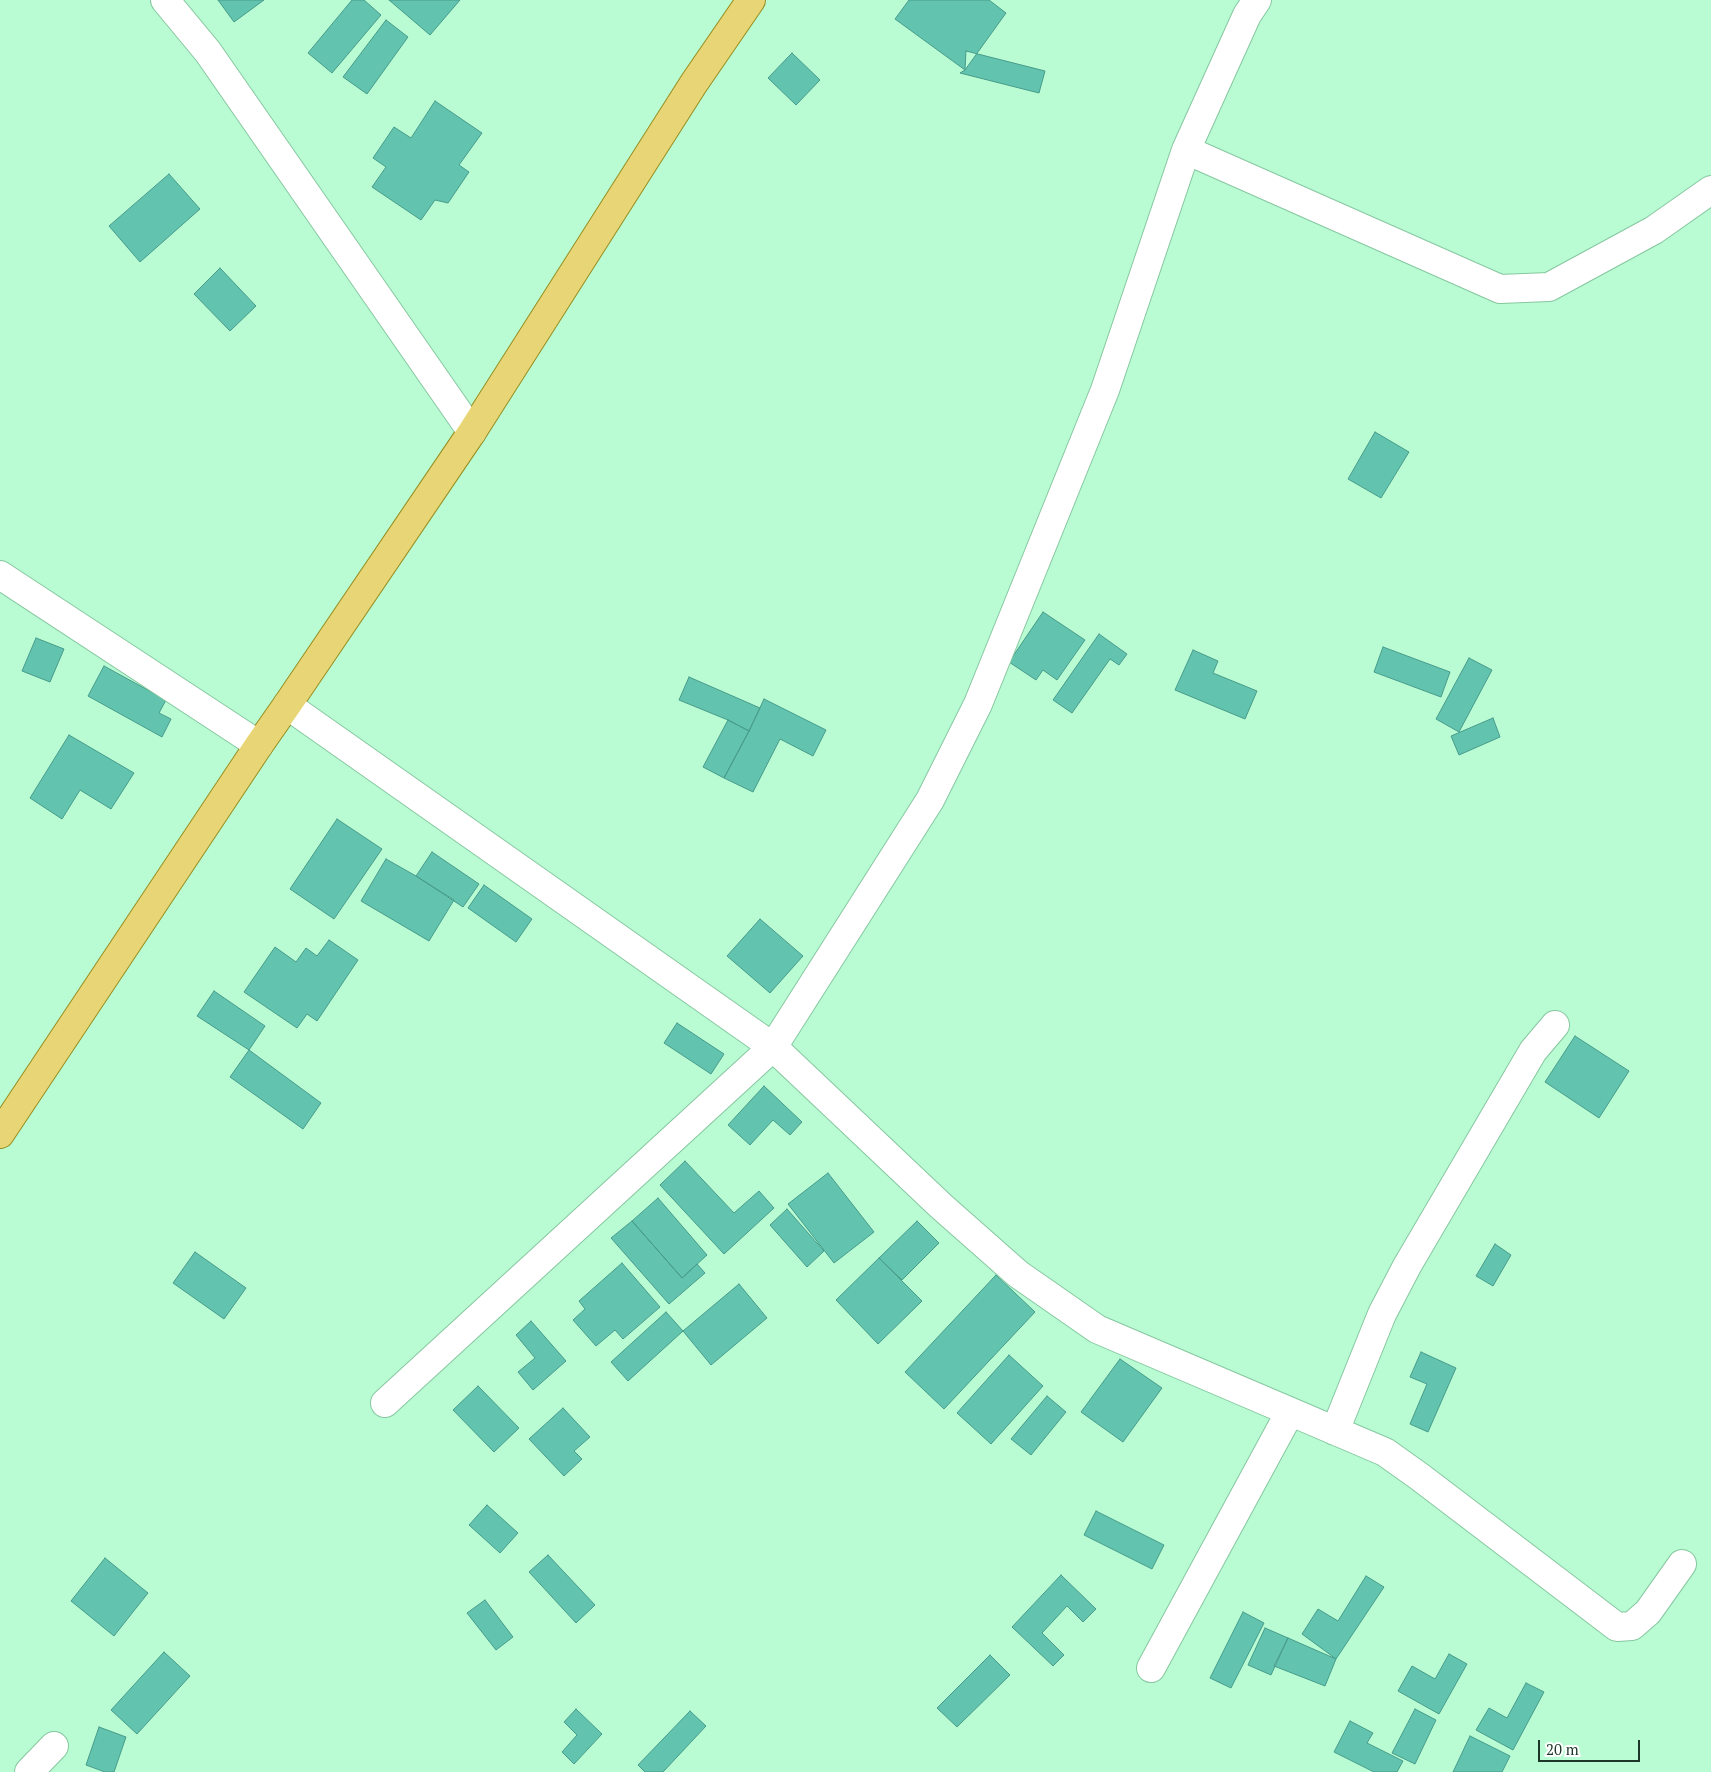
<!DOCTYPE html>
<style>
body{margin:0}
#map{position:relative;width:1711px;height:1772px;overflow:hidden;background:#b9fcd3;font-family:"PT Serif",serif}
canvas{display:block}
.scale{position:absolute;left:1538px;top:1740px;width:102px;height:22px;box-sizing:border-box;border:2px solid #1c3727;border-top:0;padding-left:6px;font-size:15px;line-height:18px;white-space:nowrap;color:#1c3727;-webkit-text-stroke:4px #fff;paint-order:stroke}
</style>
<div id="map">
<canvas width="1711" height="1772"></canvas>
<div class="scale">20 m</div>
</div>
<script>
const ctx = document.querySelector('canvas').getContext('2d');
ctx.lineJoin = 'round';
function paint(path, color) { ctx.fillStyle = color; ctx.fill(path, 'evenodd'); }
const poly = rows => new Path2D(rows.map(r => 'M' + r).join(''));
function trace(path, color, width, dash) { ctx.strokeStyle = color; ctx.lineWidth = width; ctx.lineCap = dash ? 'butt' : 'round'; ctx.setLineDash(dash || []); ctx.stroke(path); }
const building = poly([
 [218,0,264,0,234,22,218,0],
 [352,0,364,0,381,15,332,73,308,53,352,0],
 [389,0,460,0,430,35,389,0],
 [909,0,989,0,1006,13,965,70,895,19,909,0],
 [386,20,408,37,367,94,343,77,386,20],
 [966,51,1045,71,1039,93,960,73,965,70,966,51],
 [792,53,820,80,796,105,768,78,792,53],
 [435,101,482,133,459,165,469,172,448,203,435,200,421,220,372,187,386,167,373,158,394,127,411,138,435,101],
 [169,174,200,209,140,262,109,226,169,174],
 [220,268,256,306,230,331,194,294,220,268],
 [1375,432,1409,452,1381,498,1348,479,1375,432],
 [1043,612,1085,640,1057,680,1043,670,1036,680,1009,662,1043,612],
 [1099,634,1127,654,1119,665,1110,659,1072,713,1053,700,1099,634],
 [36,638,64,649,50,682,22,671,36,638],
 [1383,647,1450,672,1441,697,1374,672,1383,647],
 [1193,650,1218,661,1213,673,1257,691,1245,719,1175,690,1193,650],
 [1469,658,1492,670,1459,732,1436,719,1469,658],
 [104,666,166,700,159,713,171,719,162,737,88,696,104,666],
 [689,677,760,708,749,731,728,720,679,700,689,677],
 [764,699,826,730,813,756,780,739,753,792,724,778,749,731,764,699],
 [1493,718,1500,737,1459,755,1451,736,1493,718],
 [728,720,749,731,724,778,703,767,728,720],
 [69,735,134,773,111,809,80,790,62,819,30,798,69,735],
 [337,819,382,849,334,919,290,889,337,819],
 [432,852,479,884,463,907,416,876,432,852],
 [386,859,416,876,454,900,429,941,361,901,386,859],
 [484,885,532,919,516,942,468,908,484,885],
 [760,919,803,956,770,993,727,956,760,919],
 [329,940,358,960,317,1021,307,1014,297,1028,244,992,275,947,296,962,306,948,317,956,329,940],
 [214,991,265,1026,249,1050,197,1016,214,991],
 [677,1023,724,1054,711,1074,664,1043,677,1023],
 [1575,1036,1629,1071,1599,1118,1545,1082,1575,1036],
 [249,1050,321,1103,303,1129,230,1077,249,1050],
 [764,1086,802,1122,790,1135,773,1120,750,1145,728,1125,764,1086],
 [685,1161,734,1213,759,1191,774,1208,724,1254,660,1185,685,1161],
 [828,1173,874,1232,834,1263,788,1204,828,1173],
 [658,1198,707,1255,682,1278,632,1221,658,1198],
 [787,1209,824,1251,807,1267,770,1225,787,1209],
 [632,1221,682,1278,697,1264,705,1273,669,1304,611,1238,632,1221],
 [917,1221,939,1243,902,1280,879,1258,917,1221],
 [1495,1244,1511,1255,1493,1286,1476,1276,1495,1244],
 [195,1252,246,1288,224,1319,173,1283,195,1252],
 [879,1258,922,1301,878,1344,836,1300,879,1258],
 [622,1263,660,1307,623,1339,615,1330,596,1346,573,1320,585,1309,579,1301,622,1263],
 [996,1275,1035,1312,944,1409,905,1372,996,1275],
 [739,1284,767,1318,711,1365,683,1331,739,1284],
 [666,1312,683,1331,628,1381,611,1362,666,1312],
 [531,1321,566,1361,533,1390,518,1372,535,1358,516,1335,531,1321],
 [1421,1352,1456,1368,1428,1432,1410,1424,1427,1384,1410,1377,1421,1352],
 [1009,1355,1043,1386,991,1444,957,1413,1009,1355],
 [1120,1359,1162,1388,1123,1442,1081,1412,1120,1359],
 [478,1386,519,1428,494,1452,453,1410,478,1386],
 [1047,1396,1066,1412,1031,1455,1011,1439,1047,1396],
 [563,1408,590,1437,574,1451,582,1459,564,1476,529,1439,563,1408],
 [487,1505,518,1533,500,1553,469,1525,487,1505],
 [1096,1511,1164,1545,1152,1569,1084,1535,1096,1511],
 [548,1555,595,1605,576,1623,529,1572,548,1555],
 [105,1558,148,1593,114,1636,71,1601,105,1558],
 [1061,1575,1096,1609,1083,1622,1067,1606,1042,1633,1064,1655,1053,1666,1012,1627,1061,1575],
 [1366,1576,1384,1587,1336,1659,1302,1634,1318,1609,1338,1621,1366,1576],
 [485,1600,513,1637,496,1650,467,1613,485,1600],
 [1243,1612,1264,1623,1231,1688,1210,1678,1243,1612],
 [1265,1628,1288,1638,1271,1675,1248,1665,1265,1628],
 [1288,1638,1336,1659,1325,1686,1274,1666,1288,1638],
 [164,1652,190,1676,137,1734,111,1710,164,1652],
 [1449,1654,1467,1664,1439,1714,1398,1691,1412,1666,1435,1679,1449,1654],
 [990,1655,1010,1675,957,1727,937,1708,990,1655],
 [1526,1683,1544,1692,1513,1750,1476,1730,1489,1708,1507,1718,1526,1683],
 [576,1709,602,1734,574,1764,562,1752,577,1735,564,1722,576,1709],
 [1415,1709,1436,1720,1415,1764,1392,1753,1415,1709],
 [690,1711,706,1726,663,1772,645,1772,638,1765,690,1711],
 [1350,1721,1373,1733,1367,1743,1403,1761,1397,1772,1374,1772,1334,1752,1350,1721],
 [99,1727,126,1737,114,1772,105,1772,86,1765,99,1727],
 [1470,1736,1510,1756,1502,1772,1453,1772,1470,1736]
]);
const minor = poly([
 [165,0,208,52,472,432],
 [1186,150,1500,289,1549,287,1654,230,1711,190],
 [0,575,259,745],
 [287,705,773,1047,941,1206,1018,1274,1097,1329,1385,1452,1420,1477,1617,1627,1632,1626,1648,1612,1682,1564],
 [385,1403,773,1047,930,800,978,704,1105,390,1186,150,1247,15,1257,0],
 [1335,1431,1382,1314,1407,1266,1533,1051,1555,1025],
 [1151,1668,1290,1412],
 [29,1772,54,1746]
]);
const major = poly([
 [0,1134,259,745,287,705,472,432,694,83,751,0]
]);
paint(building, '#62c3ae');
trace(building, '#479c8a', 1);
trace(minor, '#86c7a0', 30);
trace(major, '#968d1f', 30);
trace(minor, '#fff', 28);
trace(major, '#e8d676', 28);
</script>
